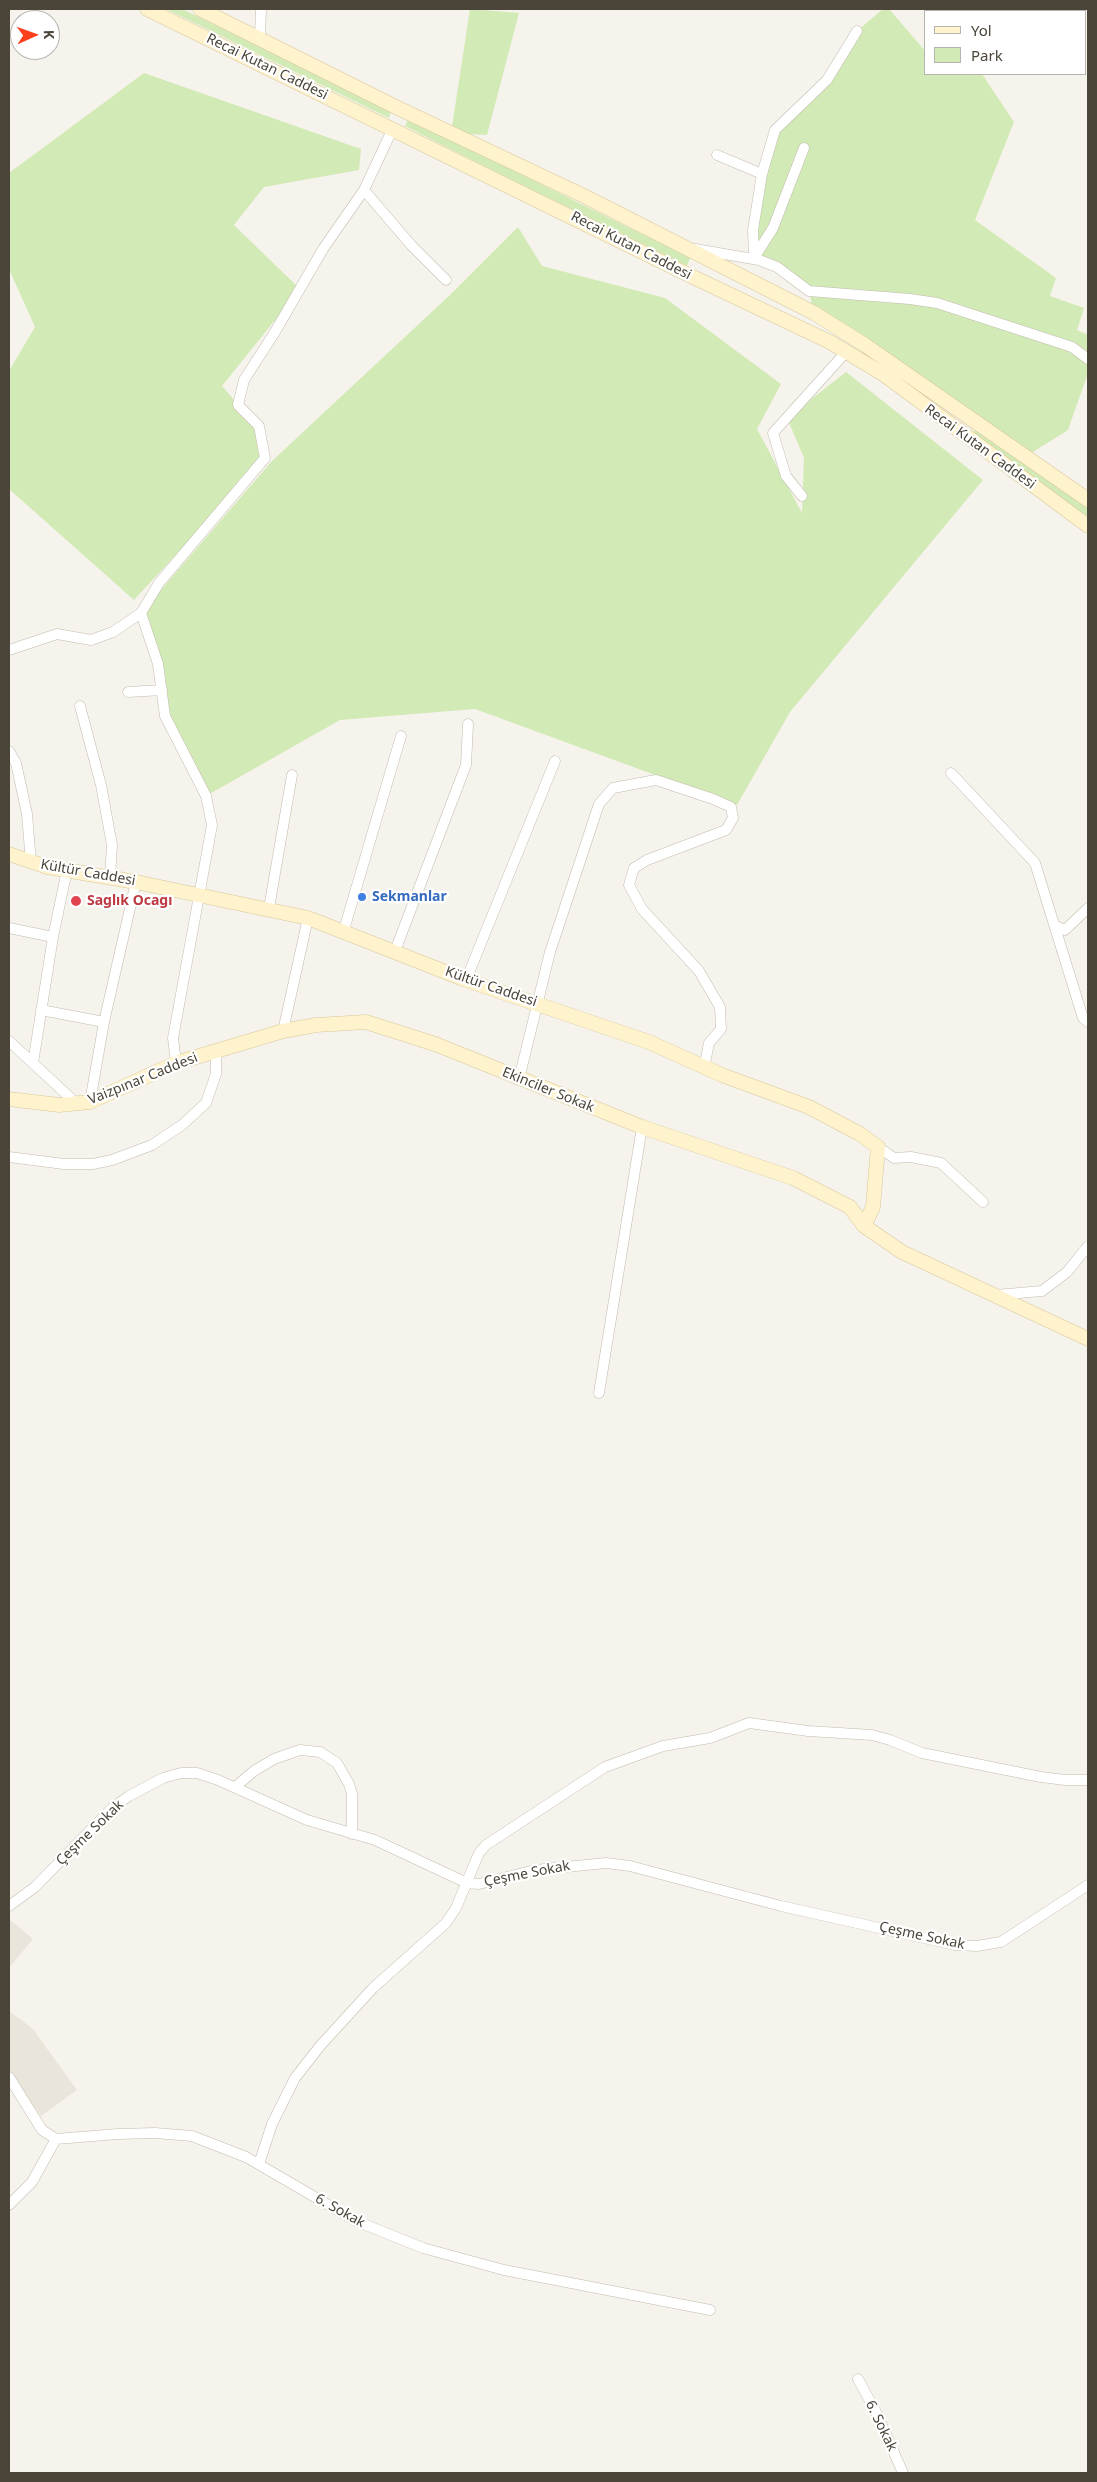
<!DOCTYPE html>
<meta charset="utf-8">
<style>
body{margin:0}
#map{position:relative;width:1097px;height:2482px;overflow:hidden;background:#f6f3ec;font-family:"Noto Sans",sans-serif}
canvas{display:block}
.frame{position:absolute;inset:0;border:10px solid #4b4439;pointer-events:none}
.legend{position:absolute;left:924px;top:10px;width:162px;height:65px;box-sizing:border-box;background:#fff;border:1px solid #b7b4b0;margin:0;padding:6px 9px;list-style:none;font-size:15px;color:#4b4439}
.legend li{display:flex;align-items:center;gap:10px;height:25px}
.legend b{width:25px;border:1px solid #b7b4b0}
.north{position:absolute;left:10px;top:10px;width:50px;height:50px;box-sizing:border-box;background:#fff;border:1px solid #b7b4b0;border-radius:50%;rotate:88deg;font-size:14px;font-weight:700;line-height:20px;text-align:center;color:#4b4439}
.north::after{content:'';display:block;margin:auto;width:18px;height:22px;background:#fc3f1d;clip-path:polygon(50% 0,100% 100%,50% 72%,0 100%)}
</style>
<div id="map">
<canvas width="1097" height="2482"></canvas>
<div class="frame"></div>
<ul class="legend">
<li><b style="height:6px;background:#fff3cd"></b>Yol</li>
<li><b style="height:14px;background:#d2eab5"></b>Park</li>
</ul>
<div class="north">K</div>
</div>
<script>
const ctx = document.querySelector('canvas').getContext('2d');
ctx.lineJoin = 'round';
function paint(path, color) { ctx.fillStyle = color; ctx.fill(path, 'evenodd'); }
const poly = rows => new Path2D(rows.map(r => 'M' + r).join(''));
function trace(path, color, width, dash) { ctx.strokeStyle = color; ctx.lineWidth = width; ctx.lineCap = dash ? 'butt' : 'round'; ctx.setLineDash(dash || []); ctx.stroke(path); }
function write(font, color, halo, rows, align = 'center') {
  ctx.font = font + ' "Noto Sans",sans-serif'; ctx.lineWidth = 4.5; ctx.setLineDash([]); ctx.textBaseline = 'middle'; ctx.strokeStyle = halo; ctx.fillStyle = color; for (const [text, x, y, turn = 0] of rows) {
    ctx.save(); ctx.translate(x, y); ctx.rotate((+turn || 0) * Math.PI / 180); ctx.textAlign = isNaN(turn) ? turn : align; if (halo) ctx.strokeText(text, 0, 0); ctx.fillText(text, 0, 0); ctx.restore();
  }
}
const residential = poly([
 [9,1919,33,1939,9,1968],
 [9,2011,32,2028,77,2090,41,2116,9,2073]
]);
const green = poly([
 [166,9,182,9,391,110,389,118],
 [470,9,519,13,487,135,451,133],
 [883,9,889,9,926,52,926,74,982,74,1014,122,975,220,1056,278,1050,296,1084,308,1077,330,1088,335,1088,373,1068,430,1025,457,814,313,809,291,754,259,753,230,775,130,827,80,857,31],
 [144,73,361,149,359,170,264,187,234,225,300,289,222,386,250,418,265,458,134,600,9,489,9,371,35,327,9,269,9,173],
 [409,118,464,146,690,258,687,266,462,155,405,126],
 [518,227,542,266,665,298,781,384,757,429,802,513,804,458,787,418,846,372,983,480,790,712,737,805,475,709,340,720,206,796,165,716,141,613,272,461,451,294],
 [976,429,1088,508,1088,518,971,435]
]);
const street = poly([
 [260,37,261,9],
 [717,155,762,174,753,230,754,259],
 [762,174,775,130,827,80,857,31],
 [364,190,411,245,446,280],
 [695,249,759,260,777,267,809,291,910,299,937,303,1072,347,1088,359],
 [754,258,773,228,804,148],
 [802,496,786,476,773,433,846,352],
 [9,650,57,634,91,640,113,632,141,613],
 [128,692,162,690],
 [80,706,101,785,112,845,110,877],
 [9,751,16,763,27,814,31,863],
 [951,773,1035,863,1083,1018,1088,1022],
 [269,908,292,775],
 [1056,926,1065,930,1088,908],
 [9,928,53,937],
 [343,933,401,736],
 [395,951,466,765,468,724],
 [466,980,555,761],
 [41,1010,104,1022],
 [283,1031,308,918],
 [9,1041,77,1104],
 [33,1063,53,937,67,870],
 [176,1063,173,1038,212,825,206,796,165,716,158,664,141,613,159,583,265,458,259,426,238,405,244,380,275,332,323,249,364,190,393,128],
 [519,1079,550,952,599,804,613,788,656,780,713,799,731,807,733,818,726,830,647,860,634,868,629,885,642,909,699,971,720,1007,721,1029,709,1043,704,1068],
 [90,1102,104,1022,136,882],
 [878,1147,894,1158,911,1157,941,1163,983,1202],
 [9,1157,64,1164,93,1164,112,1160,152,1145,182,1125,206,1103,216,1074,216,1051],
 [996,1295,1042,1291,1067,1272,1088,1246],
 [599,1393,642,1127],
 [235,1787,254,1771,274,1759,300,1750,320,1752,337,1763,349,1784,352,1794,352,1834],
 [9,1906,35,1887,112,1808,129,1796,163,1778,181,1773,197,1773,218,1780,307,1820,375,1840,467,1883,479,1884,535,1870,606,1863,630,1866,781,1906,955,1945,977,1946,1001,1942,1088,1885],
 [9,2077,42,2130,56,2139],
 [259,2164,272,2124,295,2078,320,2046,373,1988,446,1923,456,1908,479,1853,486,1845,605,1767,663,1746,710,1738,749,1723,808,1731,872,1735,890,1740,922,1753,1041,1777,1065,1780,1088,1780],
 [9,2205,32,2182,56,2139,118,2134,155,2133,192,2136,246,2157,356,2221,423,2248,504,2270,710,2310],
 [858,2379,877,2414,903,2473]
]);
const secondary = poly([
 [147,9,693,277,830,342,883,374,1088,526],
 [200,9,400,109,584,196,814,313,865,345,1088,500],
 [9,854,47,867,136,882,308,918,466,980,649,1042,722,1075,809,1107,860,1134,878,1147,873,1207,864,1226],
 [9,1099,59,1105,90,1102,176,1063,283,1031,316,1025,366,1022,435,1044,642,1127,793,1178,850,1207,864,1226,902,1252,1088,1339]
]);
const markers = [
 [362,897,5,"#3f7fe0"],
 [76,901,6,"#e0444e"]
];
const streetNames = [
 ["Recai Kutan Caddesi",267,67,26],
 ["Recai Kutan Caddesi",631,246,27],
 ["Recai Kutan Caddesi",980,447,36],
 ["Kültür Caddesi",88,873,10],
 ["Kültür Caddesi",491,987,19],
 ["Vaizpınar Caddesi",143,1079,-22],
 ["Ekinciler Sokak",548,1090,22],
 ["Çeşme Sokak",90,1833,-44],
 ["Çeşme Sokak",527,1874,-11],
 ["Çeşme Sokak",922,1936,12],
 ["6. Sokak",340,2211,29],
 ["6. Sokak",881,2426,64]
];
const shopNames = [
 ["Sekmanlar",372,897]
];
const healthNames = [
 ["Saglık Ocagı",87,901]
];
paint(residential, '#eae5da');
paint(green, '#d2eab5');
trace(street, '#c2bbae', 11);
trace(secondary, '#d6c79b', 15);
trace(street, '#fff', 10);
trace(secondary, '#fff3cd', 14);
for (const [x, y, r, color] of markers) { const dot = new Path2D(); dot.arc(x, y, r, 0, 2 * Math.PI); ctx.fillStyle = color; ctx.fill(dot); trace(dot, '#fff', 2); }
write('14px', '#4b4439', '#fff', streetNames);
write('bold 14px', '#366cbe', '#fff', shopNames, 'left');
write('bold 14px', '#be3a42', '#fff', healthNames, 'left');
</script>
